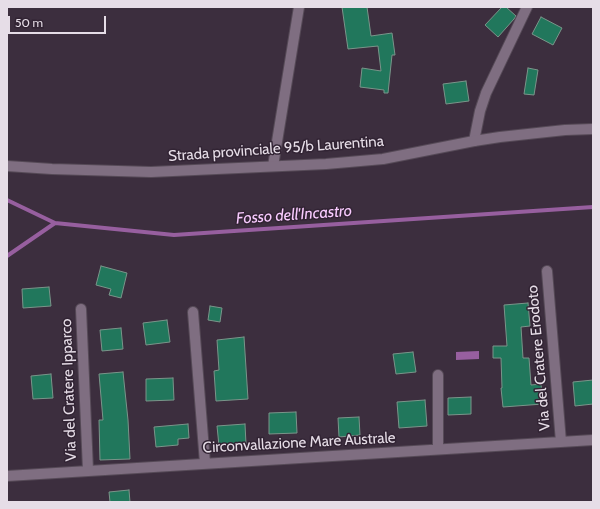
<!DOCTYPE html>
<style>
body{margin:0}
#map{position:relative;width:600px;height:509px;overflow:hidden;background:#3c2e3e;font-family:Cabin,sans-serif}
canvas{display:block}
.frame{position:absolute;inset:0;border:8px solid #e6dde7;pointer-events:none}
.scale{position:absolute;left:8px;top:16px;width:98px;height:18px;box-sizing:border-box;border:2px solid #e6dde7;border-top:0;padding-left:5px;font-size:12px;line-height:14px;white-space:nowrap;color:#e6dde7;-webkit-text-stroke:3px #322434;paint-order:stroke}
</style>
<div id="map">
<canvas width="600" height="509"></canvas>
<div class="frame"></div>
<div class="scale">50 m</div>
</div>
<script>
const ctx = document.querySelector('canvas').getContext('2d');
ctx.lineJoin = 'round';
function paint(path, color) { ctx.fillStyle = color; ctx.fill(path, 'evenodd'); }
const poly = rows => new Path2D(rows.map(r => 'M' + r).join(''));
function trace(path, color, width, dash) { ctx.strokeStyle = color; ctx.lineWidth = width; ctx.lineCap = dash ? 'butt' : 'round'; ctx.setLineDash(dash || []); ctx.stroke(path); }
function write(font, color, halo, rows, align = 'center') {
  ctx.font = font + ' Cabin,sans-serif'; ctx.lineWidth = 3; ctx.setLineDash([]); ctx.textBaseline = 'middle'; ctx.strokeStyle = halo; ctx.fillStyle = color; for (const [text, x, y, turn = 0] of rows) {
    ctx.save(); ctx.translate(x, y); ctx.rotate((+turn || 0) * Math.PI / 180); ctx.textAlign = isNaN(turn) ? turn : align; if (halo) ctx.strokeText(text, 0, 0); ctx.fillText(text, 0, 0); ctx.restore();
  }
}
const water = poly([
 [479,351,479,359,456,360,456,352]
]);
const stream = poly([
 [7,200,55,223],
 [7,256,55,223,174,235,593,207]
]);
const building = poly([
 [342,7,367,7,371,36,392,33,395,55,392,55,388,93,384,93,384,90,360,87,362,68,381,71,378,46,348,49,342,7],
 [502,7,506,7,516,16,514,19,498,37,485,25,502,7],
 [541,17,562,28,553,45,532,34,541,17],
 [528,68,538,70,534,95,524,94,528,68],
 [466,81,469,101,446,104,443,84,466,81],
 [101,266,127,273,121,298,109,295,111,289,96,285,101,266],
 [49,287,51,306,23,308,22,289,49,287],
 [528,303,530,326,521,327,523,358,529,358,531,385,541,384,543,404,503,407,501,388,502,388,501,358,493,358,493,346,507,346,504,305,528,303],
 [210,306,222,308,220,322,208,320,210,306],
 [167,320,170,342,146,345,143,323,167,320],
 [121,328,123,349,102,351,100,330,121,328],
 [244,337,248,399,216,401,214,371,219,370,217,340,244,337],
 [413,352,416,372,396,374,393,354,413,352],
 [123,372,128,420,130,459,100,460,99,420,103,420,99,374,123,372],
 [51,374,53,398,33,399,31,376,51,374],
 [173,378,174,400,146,401,146,379,173,378],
 [593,380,593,404,575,406,573,382,593,380],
 [471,397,471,414,448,415,448,398,471,397],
 [425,400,427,426,399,428,397,402,425,400],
 [296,412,297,433,269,434,269,413,296,412],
 [359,417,360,435,339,437,338,418,359,417],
 [188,424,189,438,178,439,178,445,156,447,154,427,188,424],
 [245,424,246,444,219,446,217,426,245,424],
 [129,490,130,502,110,502,109,492,129,490]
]);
const minor = poly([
 [474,141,480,111,486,93,527,7],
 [273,166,299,7],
 [547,271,561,442],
 [81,309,88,470],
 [193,312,205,463],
 [438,375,438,449],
 [7,476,593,440]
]);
const secondary = poly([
 [7,166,52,169,151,172,326,164,383,159,474,141,500,137,565,130,593,129]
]);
const streetNames = [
 ["Strada provinciale 95/b Laurentina",276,149,-4],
 ["Via del Cratere Erodoto",539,358,-95],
 ["Via del Cratere Ipparco",69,390,-92],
 ["Circonvallazione Mare Australe",299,443,-3]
];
const waterNames = [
 ["Fosso dell'Incastro",294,215,-4]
];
paint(water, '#975f9f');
trace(stream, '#975f9f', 4);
paint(building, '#21775c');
trace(building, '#7a958a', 1);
trace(minor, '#564a57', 12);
trace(secondary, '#564a57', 12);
trace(minor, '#7f6e81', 10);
trace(secondary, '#7f6e81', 10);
write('15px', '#e6dde7', '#322434', streetNames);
write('italic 16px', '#f8cafe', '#322434', waterNames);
</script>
